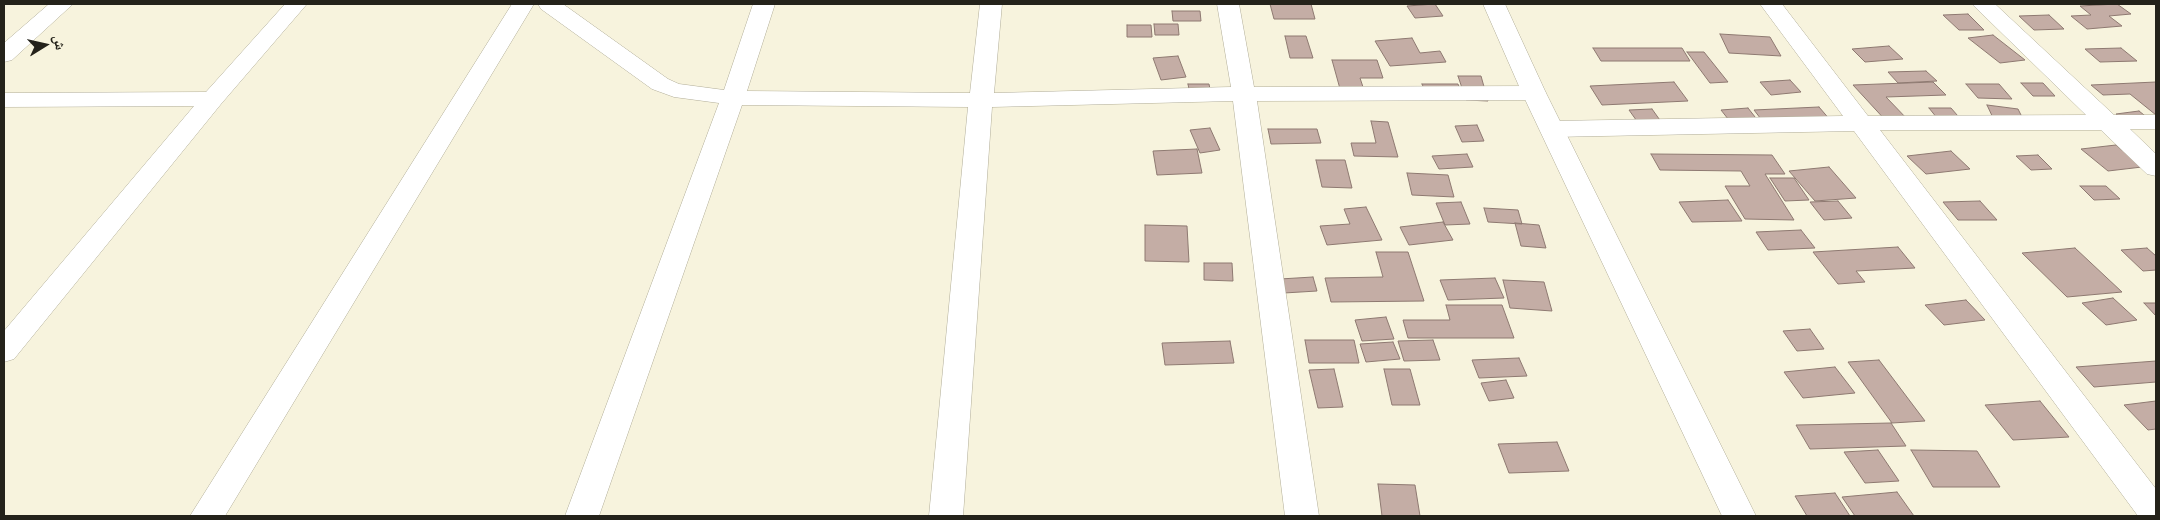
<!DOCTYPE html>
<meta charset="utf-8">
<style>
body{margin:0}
#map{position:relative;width:2160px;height:520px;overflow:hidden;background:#f7f3dd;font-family:"Roboto Serif","Noto Naskh Arabic",serif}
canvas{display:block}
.frame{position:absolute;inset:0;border:5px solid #24221a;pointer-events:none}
.north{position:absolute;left:20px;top:20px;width:50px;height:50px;-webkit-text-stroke:4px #f7f3dd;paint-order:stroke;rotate:80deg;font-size:14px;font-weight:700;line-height:20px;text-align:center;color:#24221a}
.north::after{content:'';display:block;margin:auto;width:18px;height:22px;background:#24221a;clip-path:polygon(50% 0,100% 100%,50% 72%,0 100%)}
</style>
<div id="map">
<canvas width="2160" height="520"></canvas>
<div class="frame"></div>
<div class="north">ش</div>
</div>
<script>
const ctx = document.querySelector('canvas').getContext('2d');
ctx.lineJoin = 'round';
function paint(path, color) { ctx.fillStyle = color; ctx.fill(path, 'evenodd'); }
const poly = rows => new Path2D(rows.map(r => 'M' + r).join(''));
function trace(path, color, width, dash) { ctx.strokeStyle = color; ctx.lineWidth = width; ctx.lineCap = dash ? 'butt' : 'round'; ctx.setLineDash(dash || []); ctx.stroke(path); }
const building = poly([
 [1270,4,1311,4,1315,19,1274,19,1270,4],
 [1435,4,1443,16,1415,18,1407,6,1435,4],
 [2117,4,2131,14,2109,16,2122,26,2087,29,2071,16,2091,15,2080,6,2117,4],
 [1172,11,1200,11,1201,21,1173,21,1172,11],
 [1968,14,1984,30,1959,30,1943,15,1968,14],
 [2049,15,2064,29,2034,30,2019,16,2049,15],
 [1154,24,1178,24,1179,35,1155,35,1154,24],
 [1127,25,1151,25,1152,37,1127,37,1127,25],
 [1720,34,1770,37,1781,56,1729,53,1720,34],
 [1993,35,2025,60,2000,63,1968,38,1993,35],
 [1285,36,1306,36,1313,58,1290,58,1285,36],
 [1412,38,1420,53,1440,51,1446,62,1390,66,1375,41,1412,38],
 [1889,46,1903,59,1865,62,1852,49,1889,46],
 [1593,48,1682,48,1690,61,1601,61,1593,48],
 [2121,48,2137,61,2100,62,2085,49,2121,48],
 [1687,52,1704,52,1728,82,1710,83,1687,52],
 [1178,56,1186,77,1161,80,1153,58,1178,56],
 [1332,60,1377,60,1383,78,1360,78,1366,96,1342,96,1332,60],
 [1926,71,1937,81,1898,83,1888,72,1926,71],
 [1458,76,1481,76,1488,101,1466,100,1458,76],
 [1790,80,1801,92,1771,95,1760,82,1790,80],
 [1674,82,1688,101,1602,105,1590,86,1674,82],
 [1933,82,1946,95,1886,97,1910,122,1888,123,1853,85,1933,82],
 [2156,82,2156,115,2130,94,2103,95,2091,85,2156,82],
 [2021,83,2043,83,2055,96,2033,96,2021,83],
 [1188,84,1209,84,1211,94,1190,95,1188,84],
 [1422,84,1458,84,1463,98,1428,98,1422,84],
 [1966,84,1999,84,2012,99,1978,98,1966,84],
 [1987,105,2018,109,2026,125,1994,120,1987,105],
 [1819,107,1831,121,1764,123,1754,110,1819,107],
 [1748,108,1759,122,1732,124,1721,110,1748,108],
 [1929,108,1951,108,1964,123,1941,123,1929,108],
 [1652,109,1662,123,1639,124,1629,110,1652,109],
 [2139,111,2154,123,2132,126,2116,114,2139,111],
 [1371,121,1388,122,1398,157,1354,156,1351,143,1376,143,1371,121],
 [1477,125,1484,141,1462,142,1455,126,1477,125],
 [1210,128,1220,150,1200,153,1190,130,1210,128],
 [1268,129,1317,129,1321,143,1271,144,1268,129],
 [2116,145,2142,167,2108,171,2081,149,2116,145],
 [1197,149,1202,173,1157,175,1153,151,1197,149],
 [1951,151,1970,169,1926,174,1907,156,1951,151],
 [1467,154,1473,167,1439,169,1432,156,1467,154],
 [1651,154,1772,155,1785,174,1765,174,1794,220,1745,219,1725,186,1750,186,1741,171,1660,170,1651,154],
 [2038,155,2052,169,2031,170,2016,156,2038,155],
 [1316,160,1345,160,1352,188,1322,187,1316,160],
 [1829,167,1856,198,1815,201,1789,171,1829,167],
 [1407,173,1448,175,1454,197,1412,195,1407,173],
 [1770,178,1794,178,1809,200,1785,201,1770,178],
 [2080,186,2106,186,2120,199,2094,200,2080,186],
 [1728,200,1742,221,1692,222,1679,202,1728,200],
 [1838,201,1852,218,1824,220,1810,202,1838,201],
 [1980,201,1997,220,1958,220,1943,202,1980,201],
 [1461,202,1470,224,1445,225,1436,203,1461,202],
 [1366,207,1382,240,1327,245,1320,226,1350,224,1344,209,1366,207],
 [1484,208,1518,210,1522,224,1488,222,1484,208],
 [1443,222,1453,240,1409,245,1400,227,1443,222],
 [1515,223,1539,225,1546,248,1521,246,1515,223],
 [1145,225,1187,226,1189,262,1145,261,1145,225],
 [1801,230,1815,248,1768,250,1756,232,1801,230],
 [1898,247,1915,268,1856,271,1865,282,1838,284,1813,252,1898,247],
 [2075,248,2122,292,2067,297,2022,253,2075,248],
 [2147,248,2156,256,2156,270,2143,271,2121,250,2147,248],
 [1376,252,1408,252,1424,301,1331,302,1325,278,1383,277,1376,252],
 [1204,263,1232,263,1233,281,1204,280,1204,263],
 [1313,277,1317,291,1284,293,1280,279,1313,277],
 [1495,278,1504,298,1448,300,1440,280,1495,278],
 [1503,280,1544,282,1552,311,1510,308,1503,280],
 [2113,298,2137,320,2106,325,2082,303,2113,298],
 [1966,300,1985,320,1944,325,1925,305,1966,300],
 [2144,303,2156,303,2156,316,2144,303],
 [1446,305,1502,305,1514,338,1408,338,1403,320,1450,320,1446,305],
 [1386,317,1394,339,1362,341,1355,320,1386,317],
 [1810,329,1824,349,1797,351,1783,331,1810,329],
 [1305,340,1354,340,1359,363,1309,363,1305,340],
 [1433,340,1440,360,1404,361,1398,341,1433,340],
 [1230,341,1234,363,1165,365,1162,343,1230,341],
 [1393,342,1400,359,1366,362,1360,344,1393,342],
 [1519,358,1527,376,1479,378,1472,360,1519,358],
 [1879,360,1925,421,1892,423,1848,362,1879,360],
 [2156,361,2156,382,2094,387,2076,367,2156,361],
 [1835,367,1855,393,1803,398,1784,372,1835,367],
 [1334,369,1343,407,1318,408,1309,370,1334,369],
 [1384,369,1410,369,1420,405,1392,405,1384,369],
 [1506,380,1514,398,1489,401,1481,383,1506,380],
 [2040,401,2069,437,2013,440,1985,405,2040,401],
 [2156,401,2156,429,2148,430,2124,405,2156,401],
 [1891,423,1906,446,1810,449,1796,425,1891,423],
 [1557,442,1569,471,1509,473,1498,444,1557,442],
 [1878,450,1899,481,1865,483,1844,452,1878,450],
 [1911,450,1977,451,2000,487,1933,487,1911,450],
 [1378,484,1415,485,1420,516,1382,516,1378,484],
 [1897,492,1914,516,1855,516,1842,497,1897,492],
 [1835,493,1850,516,1807,516,1795,496,1835,493]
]);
const minor = poly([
 [49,4,73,4,12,60,4,62,4,43,49,4],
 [285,4,307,4,221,104,14,359,4,362,4,331,194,106,4,107,4,93,206,92,285,4],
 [512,4,534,4,225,516,190,516,512,4],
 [538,4,563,4,668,79,679,84,724,90,753,4,775,4,747,91,970,93,980,4,1002,4,994,93,1231,87,1217,4,1239,4,1254,87,1534,86,1542,88,1546,93,1542,98,1534,100,1257,101,1319,516,1285,516,1233,101,992,107,963,516,929,516,968,107,742,105,599,516,565,516,719,103,674,97,652,89,541,9,538,4],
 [1760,4,1782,4,1868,116,2086,115,1972,4,1995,4,2114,115,2156,115,2156,129,2130,129,2156,154,2156,176,2147,174,2101,130,1880,130,2156,489,2156,516,2138,516,1854,131,1552,137,1543,134,1540,129,1543,124,1552,121,1843,116,1760,4]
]);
const tertiary = poly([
 [1483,4,1505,4,1546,93,1756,516,1722,516,1522,93,1483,4]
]);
paint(building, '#c4ada5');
trace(building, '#8e7971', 1);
trace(minor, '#b1ad98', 1);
trace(tertiary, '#b1ad98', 1);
paint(minor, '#fff');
paint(tertiary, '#fff');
</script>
